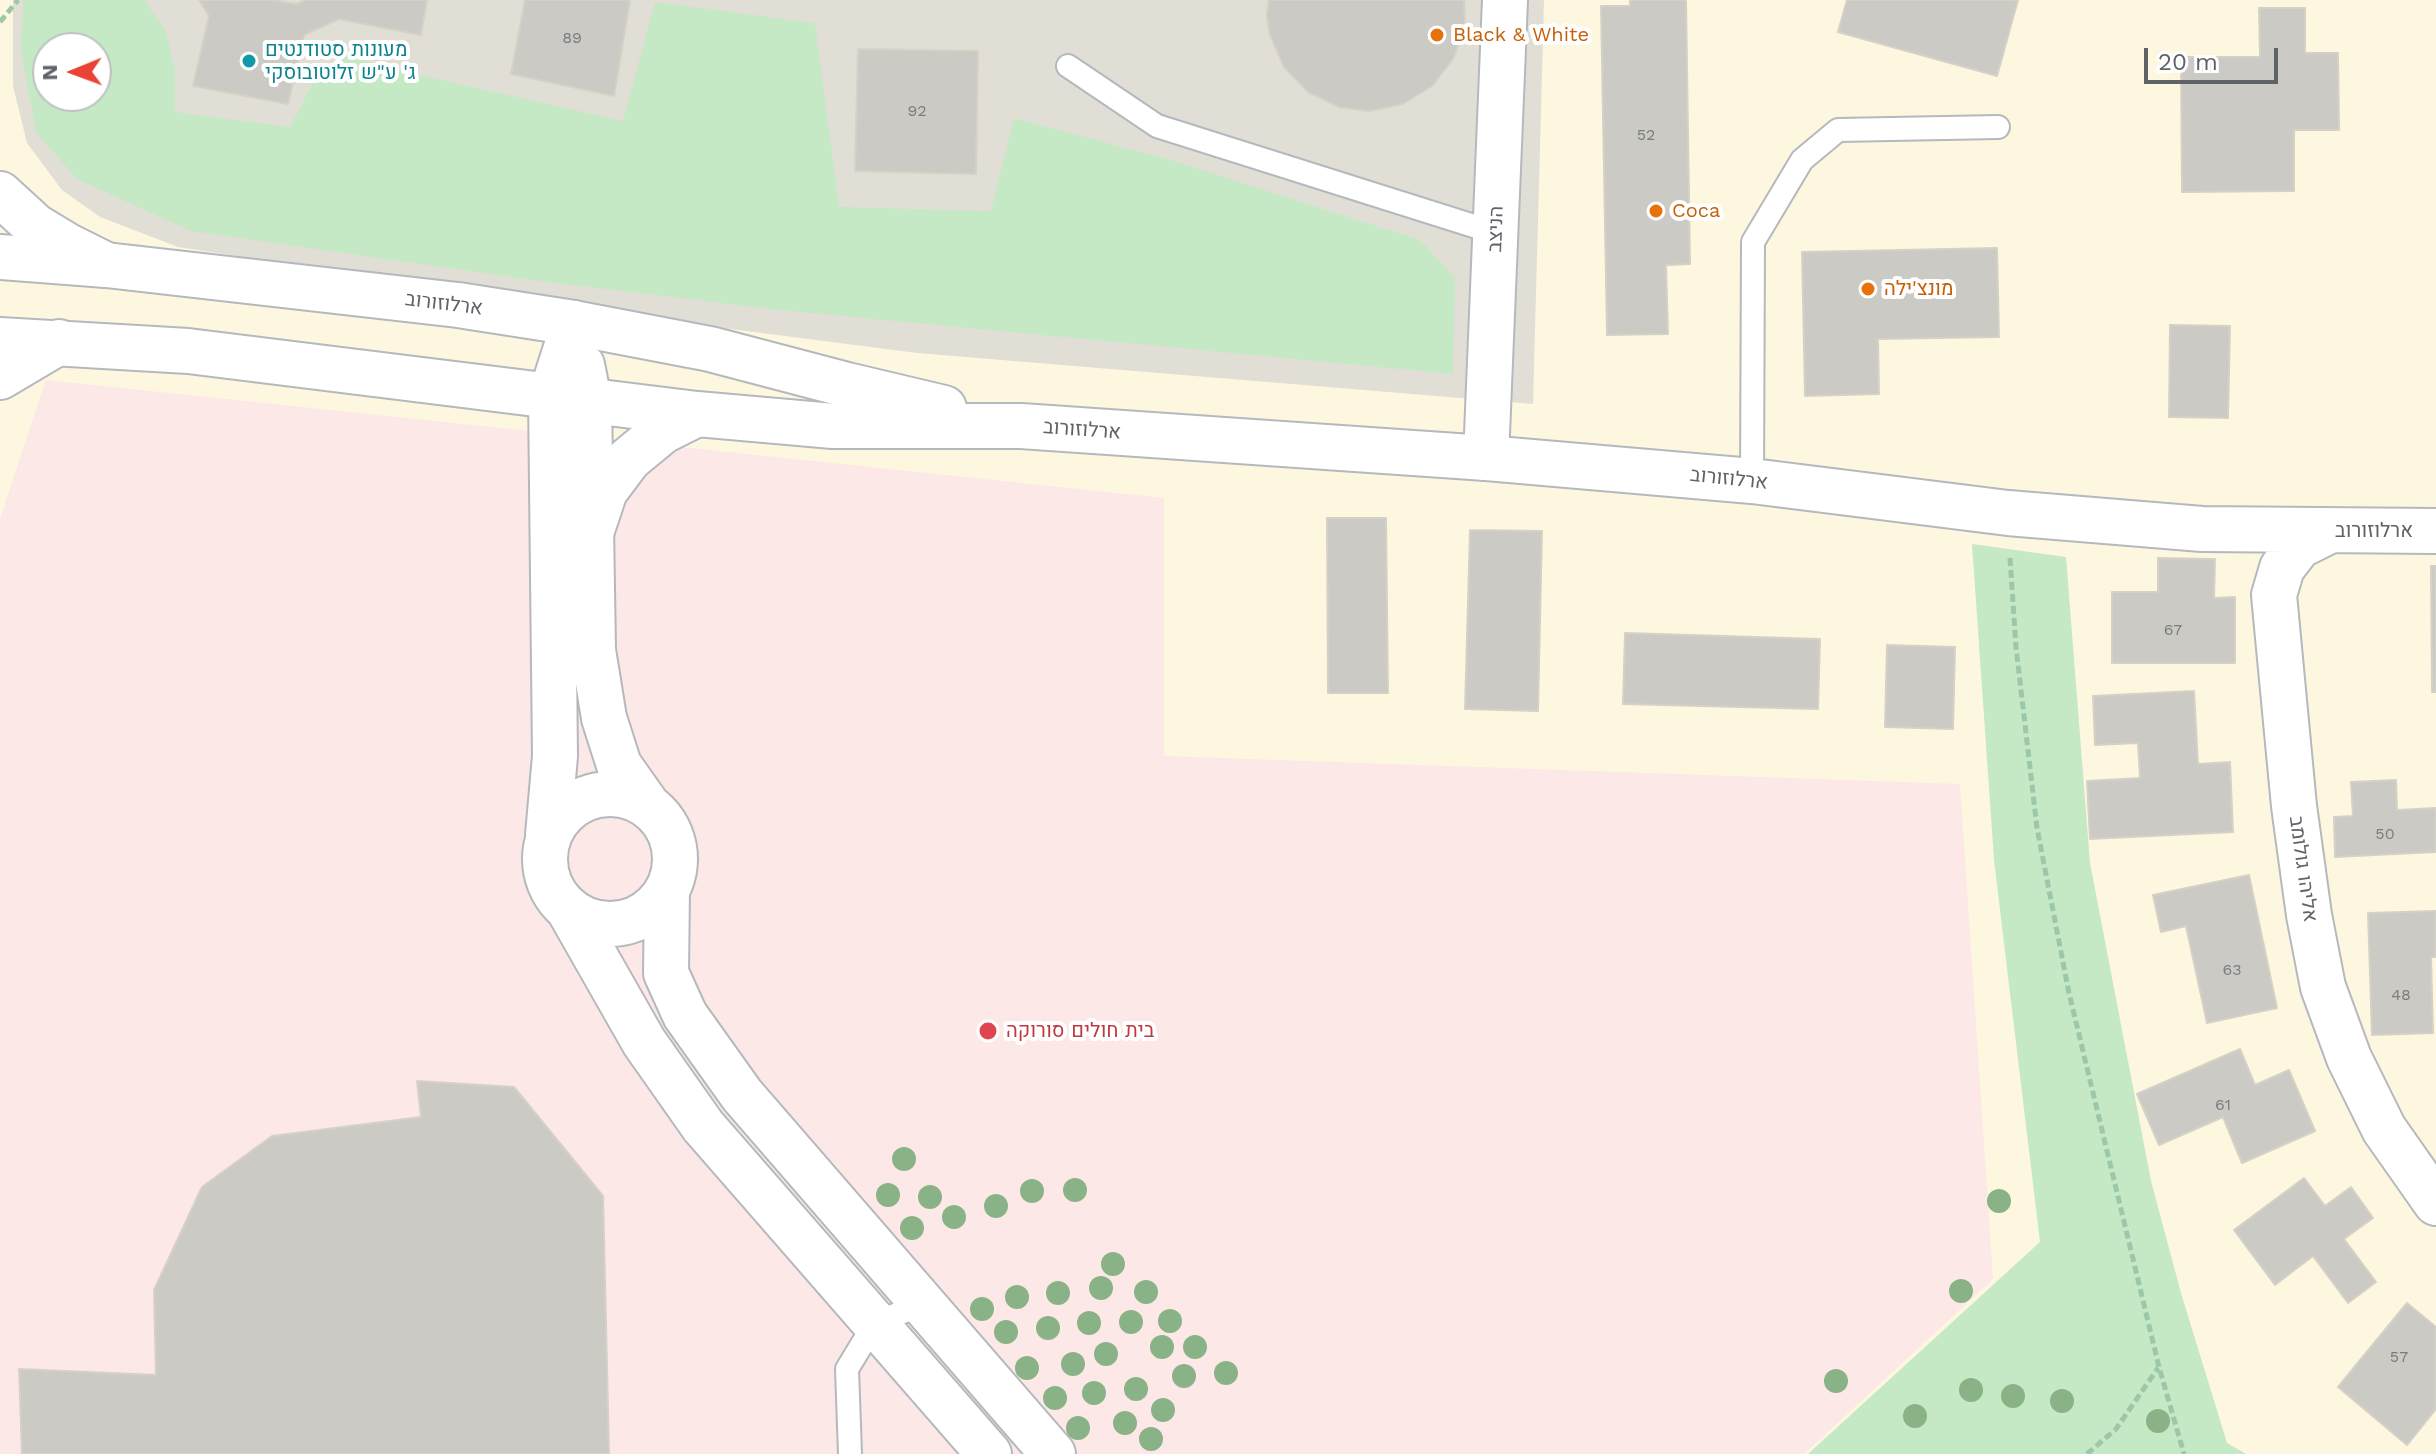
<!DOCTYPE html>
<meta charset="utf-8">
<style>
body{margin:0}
#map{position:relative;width:2436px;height:1454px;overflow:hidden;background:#f1efe8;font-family:"Work Sans",sans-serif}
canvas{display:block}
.north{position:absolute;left:32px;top:32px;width:80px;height:80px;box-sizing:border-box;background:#fff;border:2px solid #bfc1c3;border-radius:50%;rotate:269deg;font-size:22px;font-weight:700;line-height:32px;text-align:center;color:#5f6368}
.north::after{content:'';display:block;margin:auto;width:28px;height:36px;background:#ea4335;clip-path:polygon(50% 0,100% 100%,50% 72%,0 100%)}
.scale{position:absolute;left:2144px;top:48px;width:134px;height:36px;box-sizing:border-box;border:4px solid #5f6368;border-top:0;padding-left:10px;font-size:24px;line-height:28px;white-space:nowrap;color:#5f6368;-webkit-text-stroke:6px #fff;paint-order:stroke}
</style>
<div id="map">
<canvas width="2436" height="1454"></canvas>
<div class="north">N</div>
<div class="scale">20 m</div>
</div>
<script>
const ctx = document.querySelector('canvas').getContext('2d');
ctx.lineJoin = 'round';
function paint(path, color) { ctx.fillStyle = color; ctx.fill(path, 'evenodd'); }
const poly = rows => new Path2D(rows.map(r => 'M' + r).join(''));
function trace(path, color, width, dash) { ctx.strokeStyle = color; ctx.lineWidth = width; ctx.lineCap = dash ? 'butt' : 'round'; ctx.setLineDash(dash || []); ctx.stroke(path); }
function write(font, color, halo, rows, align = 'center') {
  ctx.font = font + ' "Work Sans",Heebo,sans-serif'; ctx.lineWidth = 8; ctx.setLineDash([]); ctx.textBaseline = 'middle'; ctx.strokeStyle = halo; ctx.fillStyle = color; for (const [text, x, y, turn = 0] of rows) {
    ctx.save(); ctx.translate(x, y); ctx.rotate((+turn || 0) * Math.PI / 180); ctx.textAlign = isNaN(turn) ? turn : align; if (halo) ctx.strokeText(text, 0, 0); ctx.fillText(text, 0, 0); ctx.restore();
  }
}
const commercial = poly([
 [0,0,2436,0,2436,1454,0,1454],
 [48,48,96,48,96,96,48,96]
]);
const education = poly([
 [13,0,1544,0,1533,404,917,353,638,317,178,247,100,217,62,190,27,143,13,86],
 [48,48,96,48,96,96,48,96]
]);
const medical = poly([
 [46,380,1164,498,1164,756,1960,784,1993,1279,1804,1454,0,1454,0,519]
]);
const green = poly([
 [23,0,144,0,166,31,175,71,175,112,290,127,320,69,347,55,388,68,623,121,655,2,815,23,839,207,991,211,1014,118,1171,160,1420,240,1455,278,1453,374,779,310,531,280,191,231,77,179,36,132,21,50],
 [96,48,96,96,48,96,48,48],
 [1972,544,2066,557,2090,863,2151,1181,2181,1293,2227,1443,2246,1454,1808,1454,2040,1242,1994,860]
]);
const building = poly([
 [199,0,273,0,296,4,306,0,427,0,421,35,339,19,304,35,288,104,193,86,209,16,199,0],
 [525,0,630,0,614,96,511,74,525,0],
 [1269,0,1464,0,1465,27,1453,59,1432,86,1403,104,1369,111,1339,107,1308,92,1284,67,1270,35,1267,15,1269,0],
 [1630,0,1686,0,1690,264,1666,265,1668,334,1607,335,1601,6,1630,6,1630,0],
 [1847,0,2018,0,1997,76,1838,32,1847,0],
 [2259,8,2305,8,2305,53,2338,53,2339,130,2294,130,2294,191,2182,192,2181,57,2260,57,2259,8],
 [858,49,978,51,976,174,855,171,858,49],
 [1997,248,1999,337,1878,339,1879,394,1805,396,1802,252,1997,248],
 [2170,325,2230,326,2228,418,2169,417,2170,325],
 [1327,518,1386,518,1388,693,1328,693,1327,518],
 [1470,530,1542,531,1538,711,1465,709,1470,530],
 [2158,558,2215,559,2214,598,2235,597,2235,663,2112,663,2112,592,2158,592,2158,558],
 [2431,566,2436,566,2436,692,2432,692,2431,566],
 [1625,633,1820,639,1818,709,1623,704,1625,633],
 [1887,645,1955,647,1953,729,1885,727,1887,645],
 [2194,691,2198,764,2230,762,2233,832,2090,839,2087,781,2140,778,2138,743,2095,745,2093,696,2194,691],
 [2396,780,2397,810,2436,808,2436,852,2335,857,2334,817,2353,816,2351,782,2396,780],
 [2249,875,2277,1008,2207,1023,2186,926,2161,932,2153,895,2249,875],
 [2436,911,2436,957,2431,957,2433,1033,2372,1035,2368,913,2436,911],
 [2240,1049,2255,1085,2289,1070,2315,1131,2242,1163,2223,1117,2159,1145,2137,1094,2240,1049],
 [417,1081,514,1087,603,1196,609,1454,22,1454,19,1369,156,1375,154,1290,202,1187,272,1136,421,1117,417,1081],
 [2304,1178,2325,1206,2351,1187,2373,1218,2344,1239,2376,1282,2348,1303,2313,1256,2275,1285,2234,1230,2304,1178],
 [2407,1303,2436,1327,2436,1409,2407,1445,2338,1387,2407,1303]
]);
const path = poly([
 [0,22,18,0],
 [2010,558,2016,647,2037,828,2069,993,2159,1367,2184,1454],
 [2087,1454,2116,1429,2158,1368]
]);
const service = poly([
 [1068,66,1157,126,1496,233],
 [1752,481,1753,242,1802,160,1838,130,1998,127],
 [850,1454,847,1369,875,1323,923,1304]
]);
const minor = poly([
 [582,365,589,400,593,650,604,718,619,765,648,806],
 [1486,458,1505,0],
 '545 859a65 65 0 1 1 130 0a65 65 0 1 1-130 0Z',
 [548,835,555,756,551,395,574,323],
 [667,890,666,973,685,1015,742,1095,1053,1454],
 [570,912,644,1042,703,1126,989,1454]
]);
const tertiary = poly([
 [0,257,106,265,458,305,574,323,710,349,847,385,944,408],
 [0,340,188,351,697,414,833,426,1021,426,1486,458,1752,481,2008,513,2202,529,2436,531],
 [2329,531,2299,546,2282,568,2274,595,2294,806,2309,915,2323,987,2349,1058,2384,1129,2436,1203],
 [590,536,605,491,629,459,663,431,697,414]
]);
const secondary = poly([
 [0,194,35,226,68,246,106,265],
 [0,377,59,342]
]);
const trees = [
 [904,1159],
 [1075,1190],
 [1032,1191],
 [888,1195],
 [930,1197],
 [1999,1201],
 [996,1206],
 [954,1217],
 [912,1228],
 [1113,1264],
 [1101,1288],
 [1961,1291],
 [1146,1292],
 [1058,1293],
 [1017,1297],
 [982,1309],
 [1170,1321],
 [1131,1322],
 [1089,1323],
 [1048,1328],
 [1006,1332],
 [1162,1347],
 [1195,1347],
 [1106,1354],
 [1073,1364],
 [1027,1368],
 [1226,1373],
 [1184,1376],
 [1836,1381],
 [1136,1389],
 [1971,1390],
 [1094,1393],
 [2013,1396],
 [1055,1398],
 [2062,1401],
 [1163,1410],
 [1915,1416],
 [2158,1421],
 [1125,1423],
 [1078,1428],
 [1151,1439]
];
const markers = [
 [1437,35,8,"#e8710a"],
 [249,61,8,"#0f9aa8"],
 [1656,211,8,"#e8710a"],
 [1868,289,8,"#e8710a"],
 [988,1031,10,"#e0444e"]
];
const numberNames = [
 ["89",572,38],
 ["92",917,111],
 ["52",1646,135],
 ["67",2173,630],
 ["50",2385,834],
 ["63",2232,970],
 ["48",2401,995],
 ["61",2223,1105],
 ["57",2399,1357]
];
const foodNames = [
 ["Black & White",1453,35],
 ["Coca",1672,211],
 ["מונצ'ילה",1884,289]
];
const cultureNames = [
 ["מעונות סטודנטים",265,50],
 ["ג' ע\"ש זלוטובוסקי",265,73]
];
const streetNames = [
 ["הניצב",1496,229,-88],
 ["ארלוזורוב",444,304,7],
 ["ארלוזורוב",1082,430,4],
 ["ארלוזורוב",1729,479,6],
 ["ארלוזורוב",2374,531],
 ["אליהו גולומב",2303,869,82]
];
const healthNames = [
 ["בית חולים סורוקה",1006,1031]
];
paint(commercial, '#fef7e0');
paint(education, '#e1ded6');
paint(medical, '#fce8e6');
paint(green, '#c5e8c5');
paint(building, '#cccac5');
trace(building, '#d6d1c6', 2);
trace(service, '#b5b8bc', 26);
trace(minor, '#b5b8bc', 48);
trace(tertiary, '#b5b8bc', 48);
trace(secondary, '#b6babf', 48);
trace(path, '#9cc7a9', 5, [8, 4]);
trace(service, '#fff', 22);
trace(minor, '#fff', 44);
trace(tertiary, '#fff', 44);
trace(secondary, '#fff', 44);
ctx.fillStyle = '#89b387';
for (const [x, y] of trees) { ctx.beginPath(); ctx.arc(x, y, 12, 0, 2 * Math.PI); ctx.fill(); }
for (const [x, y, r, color] of markers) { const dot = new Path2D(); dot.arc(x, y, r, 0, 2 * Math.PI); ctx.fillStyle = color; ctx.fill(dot); trace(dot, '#fff', 3); }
write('16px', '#7a7d7f', null, numberNames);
write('20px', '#c56008', '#fff', foodNames, 'left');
write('20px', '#0d838f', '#fff', cultureNames, 'left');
write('20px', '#5f6368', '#fff', streetNames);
write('20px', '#be3a42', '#fff', healthNames, 'left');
</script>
